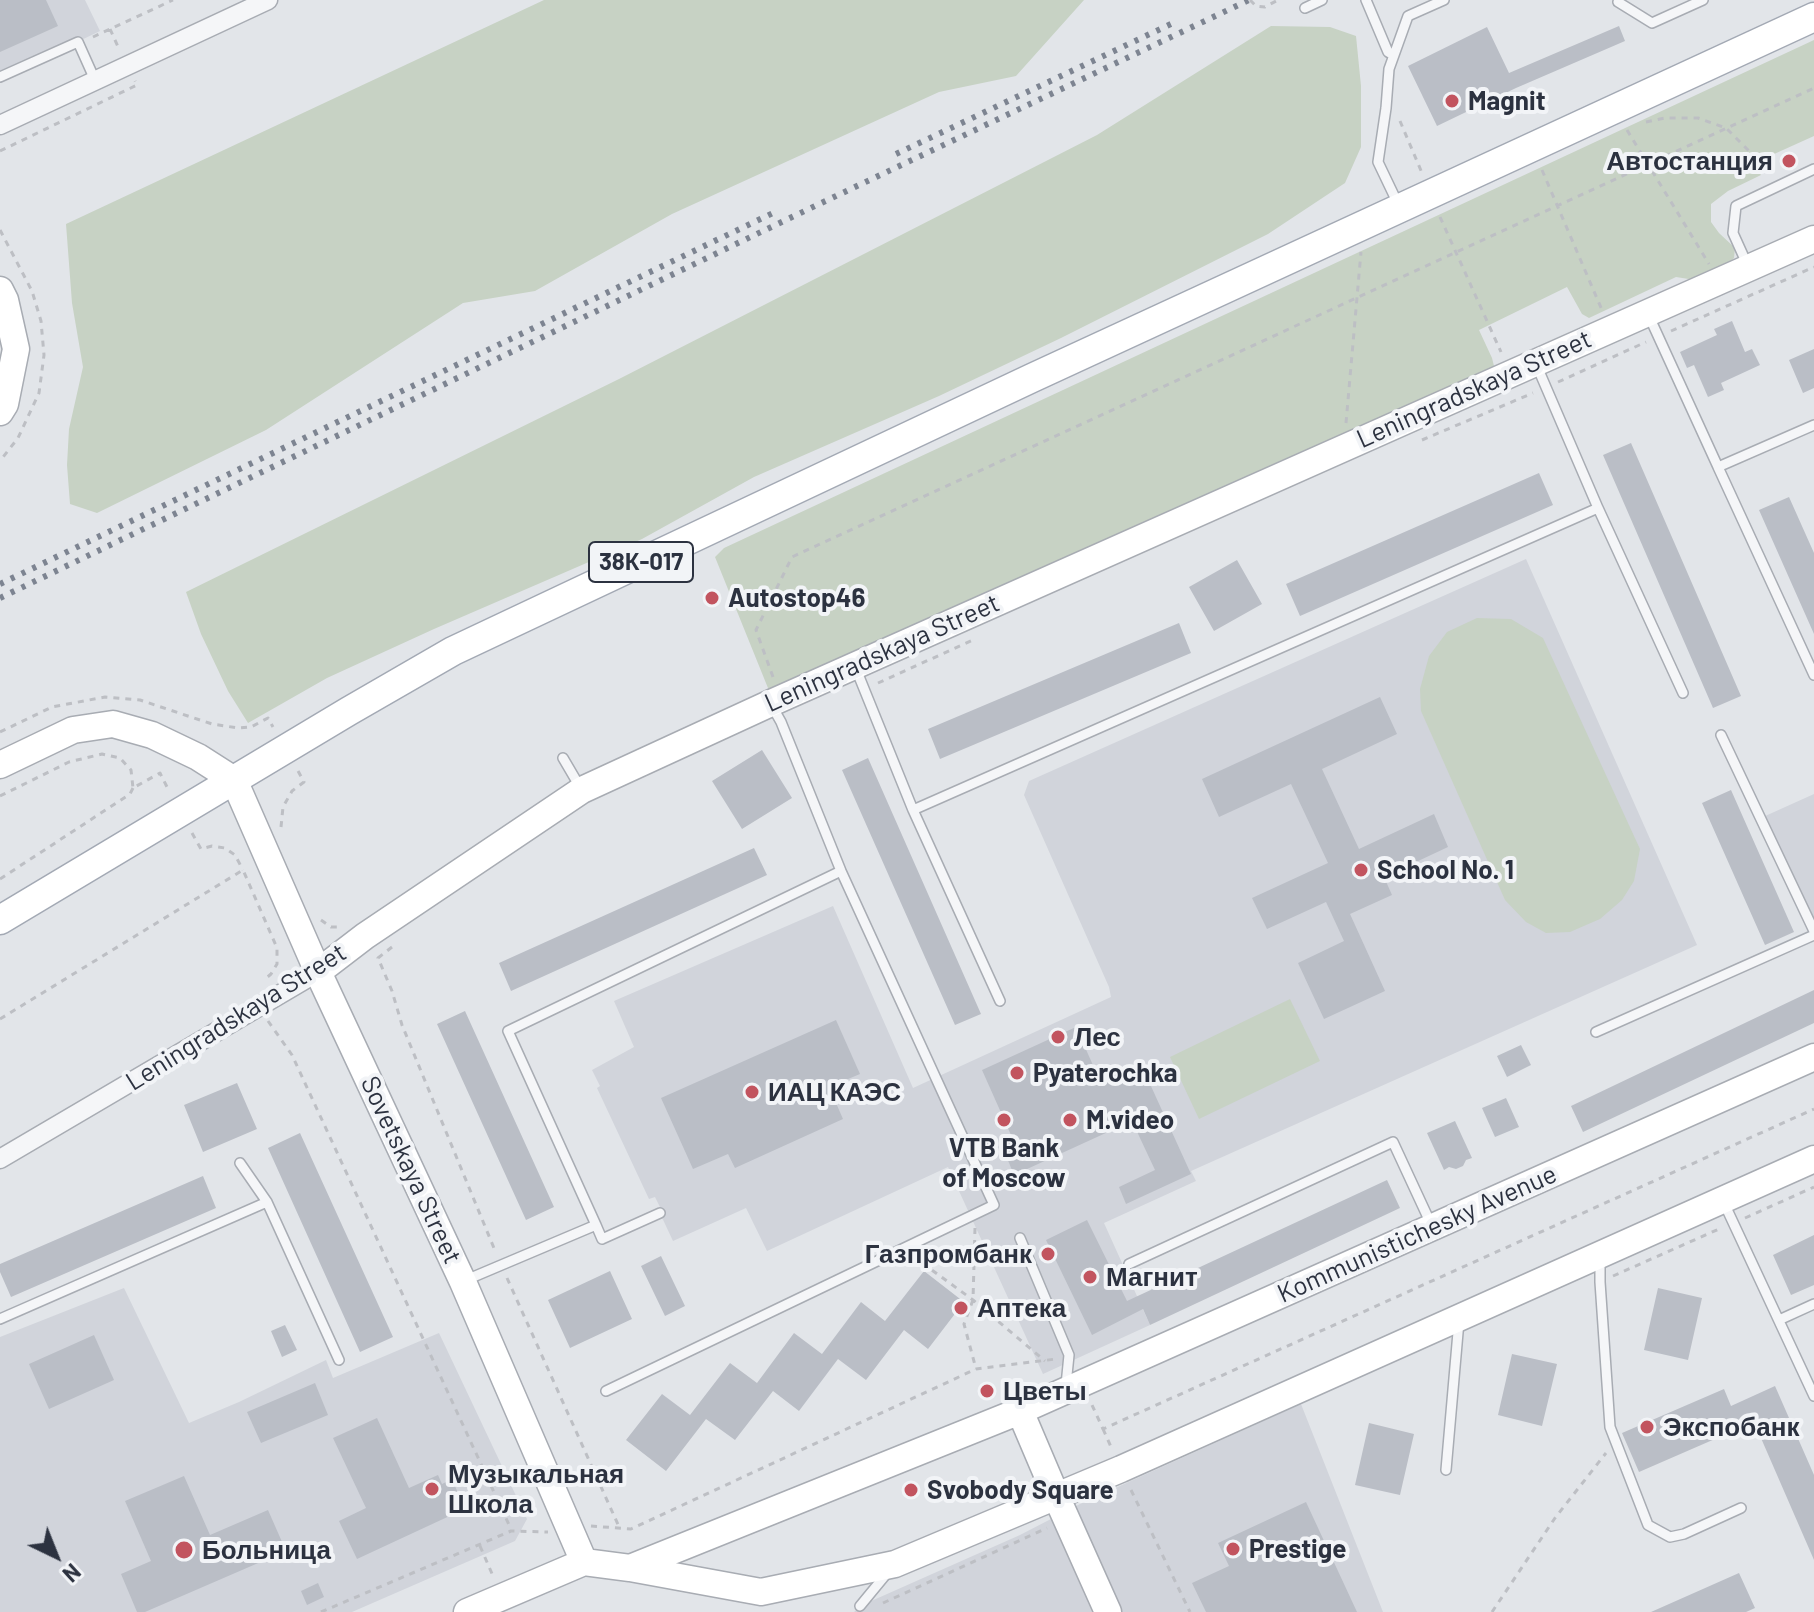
<!DOCTYPE html>
<meta charset="utf-8">
<style>
body{margin:0}
#map{position:relative;width:1814px;height:1612px;overflow:hidden;background:#e2e5e9;font-family:Barlow,sans-serif}
canvas{display:block}
.north{position:absolute;left:16px;top:1516px;width:80px;height:80px;-webkit-text-stroke:6px #f2f4f7;paint-order:stroke;rotate:137deg;font-size:22px;font-weight:700;line-height:32px;text-align:center;color:#2c3240}
.north::after{content:'';display:block;margin:auto;width:28px;height:36px;background:#2c3240;clip-path:polygon(50% 0,100% 100%,50% 72%,0 100%)}
</style>
<div id="map">
<canvas width="1814" height="1612"></canvas>
<div class="north">N</div>
</div>
<script>
const ctx = document.querySelector('canvas').getContext('2d');
ctx.lineJoin = 'round';
function paint(path, color) { ctx.fillStyle = color; ctx.fill(path, 'evenodd'); }
const poly = rows => new Path2D(rows.map(r => 'M' + r).join(''));
function trace(path, color, width, dash) { ctx.strokeStyle = color; ctx.lineWidth = width; ctx.lineCap = dash ? 'butt' : 'round'; ctx.setLineDash(dash || []); ctx.stroke(path); }
function write(font, color, halo, rows, align = 'center') {
  ctx.font = font + ' Barlow,sans-serif'; ctx.lineWidth = 8; ctx.setLineDash([]); ctx.textBaseline = 'middle'; ctx.strokeStyle = halo; ctx.fillStyle = color; for (const [text, x, y, turn = 0] of rows) {
    ctx.save(); ctx.translate(x, y); ctx.rotate((+turn || 0) * Math.PI / 180); ctx.textAlign = isNaN(turn) ? turn : align; if (halo) ctx.strokeText(text, 0, 0); ctx.fillText(text, 0, 0); ctx.restore();
  }
}
const built = poly([
 [0,0,85,0,100,31,0,79],
 [1526,559,1697,945,1191,1171,1196,1181,1104,1223,1150,1325,1043,1374,948,1167,767,1251,746,1208,673,1241,658,1209,660,1207,655,1197,649,1199,597,1088,600,1086,592,1070,634,1047,614,1001,833,906,913,1088,1111,997,1109,987,1024,795,1029,781],
 [1814,794,1814,921,1763,817],
 [124,1288,189,1423,239,1402,326,1360,333,1378,439,1333,527,1519,515,1541,352,1612,0,1612,0,1337],
 [1301,1404,1383,1612,854,1612,860,1606,1020,1535,1080,1504]
]);
const green = poly([
 [544,0,1084,0,1016,76,939,92,672,214,535,291,463,303,266,430,97,513,70,504,67,465,69,429,83,367,72,303,66,224],
 [1271,26,1330,27,1356,36,1361,86,1361,147,1345,183,1268,234,1061,338,939,396,754,477,642,539,434,629,327,678,248,723,228,691,201,634,186,592,619,379,1097,135],
 [1814,40,1814,136,1752,164,1761,175,1728,191,1711,204,1711,222,1719,233,1735,248,1734,258,1727,265,1695,280,1676,277,1589,318,1582,314,1567,287,1479,330,1492,358,1494,366,1490,372,770,693,715,557,724,548],
 [1477,618,1511,619,1543,638,1640,849,1634,881,1622,900,1600,919,1570,932,1546,933,1526,922,1505,900,1421,711,1420,689,1429,656,1447,632],
 [1290,999,1320,1061,1199,1119,1170,1057]
]);
const building = poly([
 [0,0,46,0,58,26,0,52],
 [1619,26,1625,41,1516,88,1437,126,1408,66,1487,27,1509,73],
 [1732,321,1745,352,1752,349,1760,365,1721,383,1724,390,1708,397,1694,365,1687,368,1680,352,1717,335,1714,329],
 [1814,349,1814,388,1803,393,1789,360],
 [1631,443,1741,696,1713,708,1603,455],
 [1539,473,1553,505,1300,616,1286,584],
 [1789,497,1814,553,1814,634,1759,510],
 [1237,560,1262,604,1214,631,1189,587],
 [1179,623,1191,653,940,759,928,729],
 [1380,697,1397,734,1322,769,1359,849,1434,814,1448,847,1384,877,1392,895,1350,914,1385,991,1324,1019,1298,963,1344,941,1326,902,1267,929,1252,898,1328,863,1291,784,1219,817,1202,779],
 [762,750,792,798,742,829,712,781],
 [868,758,981,1014,955,1025,842,770],
 [1731,790,1794,932,1765,945,1702,803],
 [754,848,767,875,511,991,499,963],
 [1814,990,1814,1023,1583,1132,1571,1106],
 [465,1011,554,1207,526,1220,437,1024],
 [836,1020,860,1074,829,1087,843,1119,735,1168,728,1154,693,1169,661,1098],
 [1076,1027,1100,1081,1140,1062,1191,1174,1126,1204,1119,1187,1155,1170,1132,1121,1014,1175,1007,1158,1019,1153,982,1070],
 [1521,1045,1531,1065,1507,1077,1497,1056],
 [237,1083,257,1129,203,1152,184,1105],
 [1506,1098,1519,1127,1495,1137,1482,1108],
 [1455,1121,1472,1158,1466,1160,1463,1166,1456,1169,1449,1167,1444,1170,1427,1133],
 [300,1133,393,1337,360,1352,268,1148],
 [203,1176,216,1208,11,1297,0,1272,0,1264],
 [1387,1180,1400,1208,1150,1325,1143,1309,1092,1335,1046,1240,1087,1220,1127,1301],
 [1814,1235,1814,1285,1791,1295,1773,1255],
 [661,1256,685,1306,665,1316,641,1266],
 [610,1271,632,1319,570,1348,548,1300],
 [924,1271,964,1302,928,1349,904,1330,866,1380,838,1359,799,1411,773,1391,735,1440,706,1419,666,1471,626,1440,662,1394,690,1415,730,1363,757,1383,794,1333,822,1354,861,1302,885,1321],
 [1658,1288,1702,1298,1688,1360,1644,1350],
 [285,1325,297,1350,282,1357,271,1331],
 [94,1335,114,1380,49,1409,29,1364],
 [1512,1354,1557,1364,1542,1426,1498,1415],
 [315,1383,328,1415,261,1443,247,1412],
 [1775,1386,1814,1475,1814,1560,1754,1422,1639,1472,1622,1433,1724,1389,1731,1406],
 [377,1418,409,1488,438,1475,442,1484,452,1479,458,1493,449,1498,456,1513,357,1559,339,1521,366,1508,333,1438],
 [1369,1423,1414,1434,1400,1495,1355,1485],
 [184,1476,210,1535,268,1510,286,1551,145,1612,137,1612,121,1574,151,1561,125,1501],
 [1306,1502,1357,1612,1206,1612,1192,1583,1229,1566,1218,1543],
 [1739,1573,1755,1608,1746,1612,1651,1612],
 [318,1583,324,1597,307,1605,301,1591]
]);
const path = poly([
 [1250,0,1256,6,1265,7,1278,0],
 [110,29,119,49],
 [93,37,173,0],
 [1400,121,1422,173],
 [1646,122,1665,118,1698,118,1726,128,1749,151,1768,173],
 [1627,130,1709,264],
 [0,151,137,85,135,81],
 [1542,170,1602,310],
 [1440,217,1501,352],
 [0,230,32,291,41,321,44,355,39,393,18,438,0,461],
 [1671,331,1814,267],
 [1558,382,1646,342],
 [1346,423,1361,252],
 [1422,440,1533,393],
 [773,677,756,630,792,557,1814,88],
 [878,683,973,640],
 [0,732,52,707,105,697,140,700,212,724,238,728,251,727,268,718,273,727],
 [0,796,69,762,102,754,120,758,131,770,133,788,160,773,169,791],
 [281,827,283,807,292,791,304,782,297,769],
 [192,833,201,849,212,846,225,848,235,855,243,870],
 [0,879,130,794,133,788],
 [321,920,331,927,339,927],
 [392,947,378,958,392,991,402,1025,496,1253],
 [0,1019,243,870,277,948,277,964,271,974,264,980],
 [268,1021,292,1055,511,1529],
 [1745,1218,1814,1187],
 [975,1228,973,1300,964,1324,976,1369],
 [911,1259,925,1265,973,1300,1045,1361],
 [1613,1276,1719,1229],
 [507,1278,620,1529],
 [1092,1405,1103,1429,1814,1109],
 [1103,1429,1111,1447],
 [1131,1490,1190,1612],
 [591,1526,631,1529,976,1369,1056,1359],
 [480,1546,493,1576],
 [883,1603,1047,1528],
 [321,1612,511,1531,548,1532],
 [1492,1612,1555,1518,1606,1453]
]);
const lane = poly([
 [1366,0,1388,52,1393,55],
 [1618,2,1652,23,1703,0],
 [1305,8,1322,0],
 [0,77,78,42,95,80],
 [1399,206,1378,162,1386,108,1389,69,1408,16,1444,0],
 [1747,264,1733,233,1736,206,1814,169],
 [1648,314,1718,467],
 [1814,425,1718,467,1814,675],
 [1598,508,1683,693],
 [856,669,913,810,1000,1001],
 [1721,735,1814,931],
 [563,758,580,787],
 [913,810,1598,508,1536,364],
 [1596,1032,1814,935],
 [267,1202,339,1360],
 [1724,1203,1814,1396],
 [596,1225,508,1031,841,871],
 [1020,1238,1069,1355,1066,1385],
 [1600,1258,1600,1282,1610,1427,1648,1525,1670,1537,1684,1534,1741,1508],
 [1129,1264,1393,1142,1431,1224],
 [466,1280,596,1225,602,1239,660,1213],
 [0,1319,267,1202,240,1163],
 [1779,1320,1814,1304],
 [606,1391,994,1205,841,871,781,722,772,706],
 [1446,1470,1459,1321],
 [860,1606,888,1572]
]);
const street = poly([
 [0,125,268,0],
 [0,1159,318,972]
]);
const secondary = poly([
 [0,290,5,300,16,349,5,404,0,412],
 [0,765,73,730,113,724,152,735,198,757,234,780,318,972,463,1282,584,1562],
 [318,972,365,936,582,790,771,703,1814,239],
 [1020,1411,1057,1498,1108,1612],
 [630,1568,1020,1411,1814,1057],
 [467,1612,584,1562,630,1568,761,1592,895,1564,1121,1469,1814,1159]
]);
const primary = poly([
 [0,920,349,711,453,651,1032,378,1814,17]
]);
const rail = poly([
 [896,154,1171,24],
 [0,584,773,213],
 [0,598,815,206,1249,0]
]);
const markers = [
 [1452,101,8,"#c2545f"],
 [1789,161,8,"#c2545f"],
 [712,598,8,"#c2545f"],
 [1361,870,8,"#c2545f"],
 [1058,1037,8,"#c2545f"],
 [1017,1073,8,"#c2545f"],
 [752,1092,8,"#c2545f"],
 [1004,1120,8,"#c2545f"],
 [1070,1120,8,"#c2545f"],
 [1048,1254,8,"#c2545f"],
 [1090,1277,8,"#c2545f"],
 [961,1308,8,"#c2545f"],
 [987,1391,8,"#c2545f"],
 [1647,1427,8,"#c2545f"],
 [432,1489,8,"#c2545f"],
 [911,1490,8,"#c2545f"],
 [1233,1549,8,"#c2545f"],
 [184,1550,10,"#c2545f"]
];
const shields = [
 [641,562,104]
];
const shieldNames = [
 ["38К-017",641,562]
];
const poiNames = [
 ["Magnit",1468,101],
 ["Автостанция",1773,161,"right"],
 ["Autostop46",728,598],
 ["School No. 1",1377,870],
 ["Лес",1074,1037],
 ["Pyaterochka",1033,1073],
 ["ИАЦ КАЭС",768,1092],
 ["M.video",1086,1120],
 ["VTB Bank",1004,1148,"center"],
 ["of Moscow",1004,1178,"center"],
 ["Газпромбанк",1032,1254,"right"],
 ["Магнит",1106,1277],
 ["Аптека",977,1308],
 ["Цветы",1003,1391],
 ["Экспобанк",1663,1427],
 ["Музыкальная",448,1474],
 ["Школа",448,1504],
 ["Svobody Square",927,1490],
 ["Prestige",1249,1549],
 ["Больница",202,1550]
];
const streetNames = [
 ["Leningradskaya Street",1474,389,-24],
 ["Leningradskaya Street",882,653,-24],
 ["Leningradskaya Street",236,1017,-32],
 ["Sovetskaya Street",411,1170,65],
 ["Kommunistichesky Avenue",1417,1234,-24]
];
paint(built, '#d1d4db');
paint(green, '#c7d2c4');
paint(building, '#babec6');
trace(lane, '#a8acb3', 12);
trace(street, '#a8acb3', 21);
trace(secondary, '#a8acb3', 29);
trace(primary, '#a3a9b4', 31);
trace(path, '#bdbfc4', 3, [6, 6]);
trace(lane, '#f5f6f8', 9);
trace(street, '#f5f6f8', 18);
trace(secondary, '#fff', 26);
trace(primary, '#fff', 28);
trace(rail, '#7d8491', 6, [4, 8]);
for (const [x, y, r, color] of markers) { const dot = new Path2D(); dot.arc(x, y, r, 0, 2 * Math.PI); ctx.fillStyle = color; ctx.fill(dot); trace(dot, '#f2f4f7', 3); }
for (const [x, y, w] of shields) { const box = new Path2D(); box.roundRect(x - w / 2, y - 20, w, 40, 6); ctx.fillStyle = '#f2f4f7'; ctx.fill(box); trace(box, '#2c3240', 2); }
write('bold 24px', '#2c3240', null, shieldNames);
write('bold 26px', '#2c3240', '#f2f4f7', poiNames, 'left');
write('26px', '#2c3240', '#f2f4f7', streetNames);
</script>
